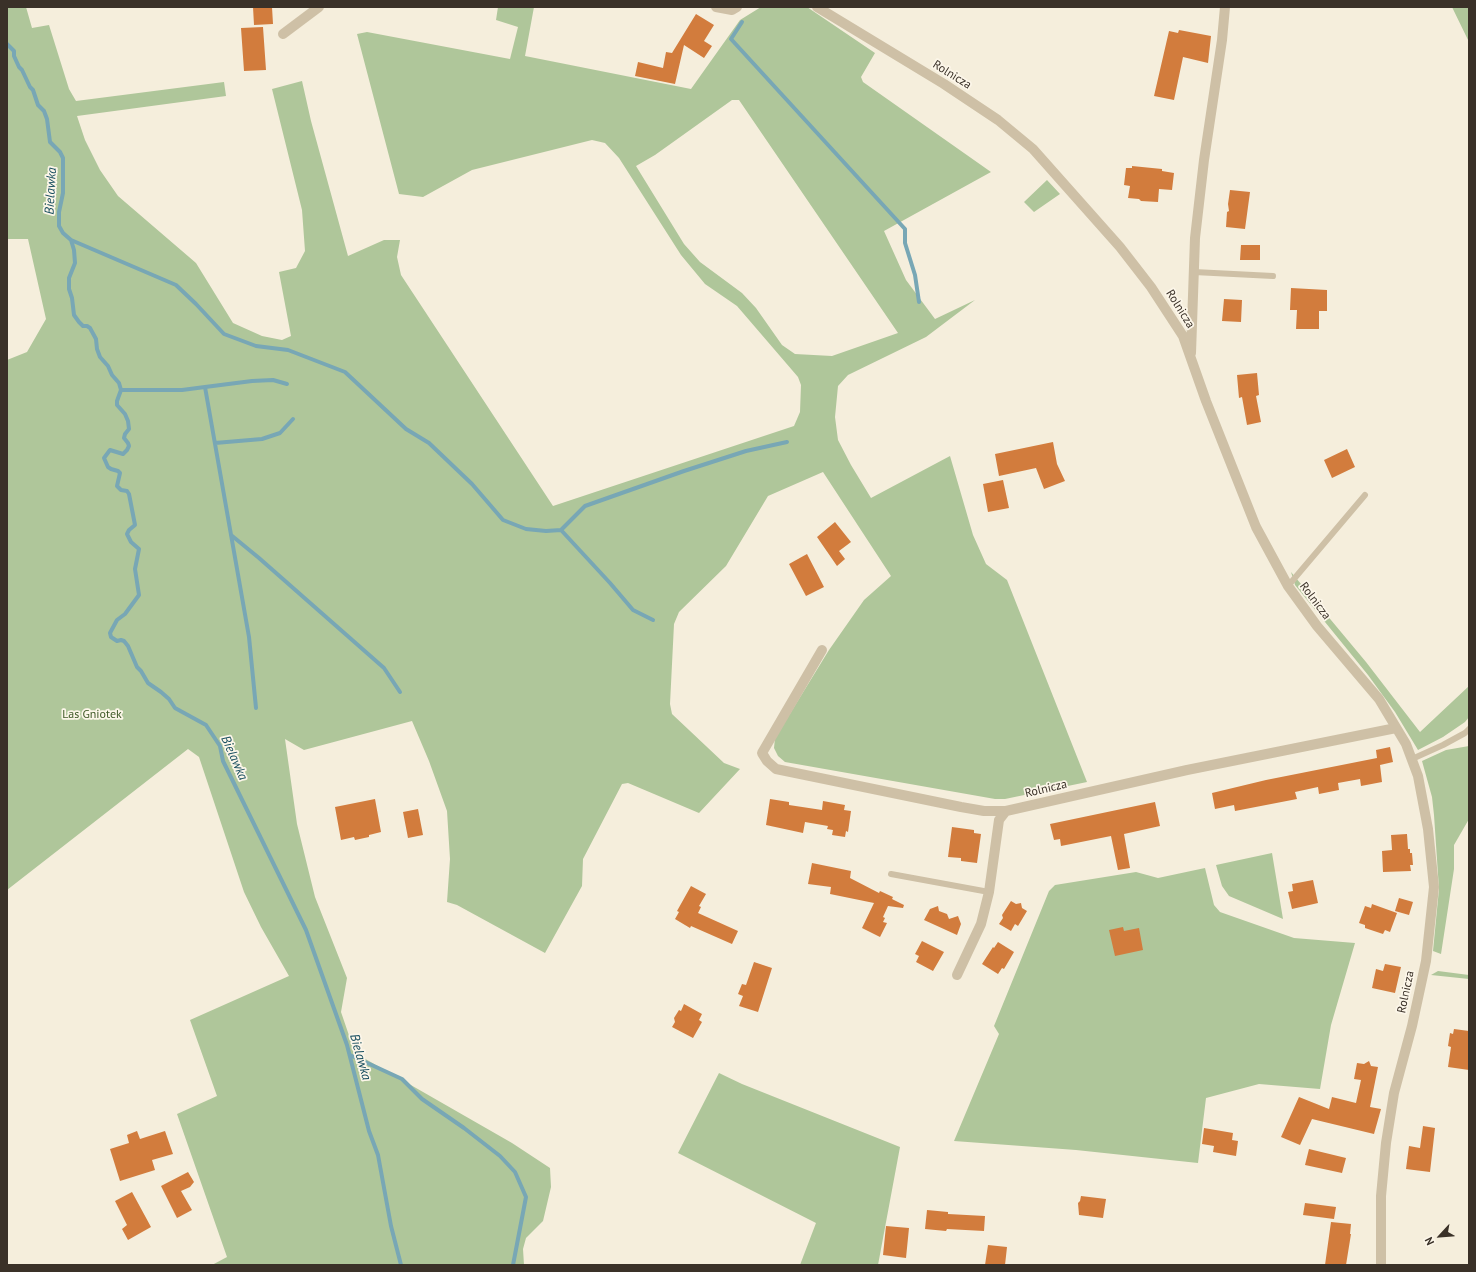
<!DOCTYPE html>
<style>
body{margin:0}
#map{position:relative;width:1476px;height:1272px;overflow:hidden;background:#f5eedc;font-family:"PT Sans",sans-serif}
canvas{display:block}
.frame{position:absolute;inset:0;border:8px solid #3a3128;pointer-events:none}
.north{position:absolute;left:1420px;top:1216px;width:40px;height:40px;-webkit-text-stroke:3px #fcf6e9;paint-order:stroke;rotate:244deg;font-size:11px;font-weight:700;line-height:16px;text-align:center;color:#3a3128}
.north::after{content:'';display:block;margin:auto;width:14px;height:18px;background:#3a3128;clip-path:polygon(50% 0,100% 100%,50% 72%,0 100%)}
</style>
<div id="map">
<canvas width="1476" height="1272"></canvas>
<div class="frame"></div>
<div class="north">N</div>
</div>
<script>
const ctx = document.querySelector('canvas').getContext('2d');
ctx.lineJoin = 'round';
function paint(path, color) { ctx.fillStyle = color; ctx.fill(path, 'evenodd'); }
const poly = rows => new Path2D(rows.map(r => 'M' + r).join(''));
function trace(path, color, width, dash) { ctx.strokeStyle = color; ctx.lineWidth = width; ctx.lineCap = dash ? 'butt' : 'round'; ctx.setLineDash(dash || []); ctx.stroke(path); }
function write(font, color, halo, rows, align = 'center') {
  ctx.font = font + ' "PT Sans",sans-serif'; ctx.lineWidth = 3.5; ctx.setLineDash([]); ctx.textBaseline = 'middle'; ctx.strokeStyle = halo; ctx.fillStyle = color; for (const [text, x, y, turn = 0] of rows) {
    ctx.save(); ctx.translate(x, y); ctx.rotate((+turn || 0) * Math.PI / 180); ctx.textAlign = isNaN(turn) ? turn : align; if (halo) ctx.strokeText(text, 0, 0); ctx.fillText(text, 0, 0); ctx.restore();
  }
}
const green = poly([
 [7,7,26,7,32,28,49,25,69,89,76,101,224,82,226,96,77,116,85,140,100,170,118,196,196,263,233,323,262,336,282,340,291,336,279,272,296,268,305,251,302,210,272,89,302,81,311,121,348,256,384,240,400,240,397,257,401,275,553,506,794,426,800,412,801,385,798,377,737,306,705,284,681,255,619,158,605,143,592,140,472,170,423,197,399,194,357,34,367,32,510,59,518,27,496,20,498,7,534,7,525,56,691,89,740,20,761,7,807,7,875,53,861,77,863,82,991,172,884,231,906,280,935,319,975,300,926,337,848,375,838,386,835,417,838,440,851,465,871,498,950,456,973,535,986,564,1007,580,1087,782,1005,799,995,799,785,762,778,756,774,748,775,738,829,650,864,600,891,576,823,472,768,496,726,566,679,612,674,624,670,704,672,714,724,763,740,769,699,813,628,783,622,784,583,859,582,886,545,953,457,905,447,902,450,859,447,811,429,761,412,721,304,750,285,739,297,824,315,897,347,978,341,1012,355,1053,512,1143,550,1168,551,1187,543,1221,526,1238,523,1249,524,1265,212,1265,227,1257,177,1114,217,1096,190,1020,289,976,261,927,244,892,199,757,188,749,7,890,7,360,27,352,46,319,28,239,7,239],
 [732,100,739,100,898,333,832,356,795,354,782,345,756,308,742,293,700,262,684,244,636,166,655,155],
 [1452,7,1469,7,1469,42],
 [1047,180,1060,194,1034,212,1024,202],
 [1291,572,1366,662,1420,732,1469,686,1469,717,1465,722,1443,737,1418,750,1395,712,1368,675,1295,585],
 [1469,746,1469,819,1454,845,1454,869,1441,954,1433,951,1439,889,1434,815,1432,797,1422,761,1446,750],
 [1272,853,1283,919,1229,896,1222,886,1216,865],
 [1205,868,1214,905,1220,912,1294,938,1355,943,1331,1025,1320,1089,1259,1084,1206,1098,1198,1163,1076,1150,954,1141,999,1034,994,1026,1049,891,1055,885,1136,872,1158,878],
 [1438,971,1469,975,1469,979,1431,975],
 [719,1073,742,1084,900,1147,878,1265,800,1265,816,1223,678,1153]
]);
const stream = poly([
 [742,22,731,39,905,229,905,243,915,275,919,302],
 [7,44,14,51,14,56,19,67,22,70,30,87,33,90,38,105,44,111,47,119,50,142,60,152,63,158,63,193,59,212,59,226,63,233,71,240,74,250,75,263,69,278,69,289,72,298,74,315,79,322,83,326,87,326,90,328,96,339,97,349,100,357,108,366,112,375,119,383,121,390,117,401,117,405,125,414,128,421,129,429,125,434,124,438,128,443,129,446,127,450,123,454,110,450,104,458,108,467,111,469,118,471,120,473,117,486,121,490,127,491,129,494,135,525,129,530,127,534,131,542,139,549,135,569,139,595,125,614,117,620,110,633,111,637,117,641,121,640,124,641,128,646,137,667,141,671,148,683,161,692,169,699,175,708,206,725,220,746,223,761,306,930,347,1045,369,1131,378,1155,391,1226,401,1265],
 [71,240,176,285,196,304,224,334,256,346,288,350,345,372,406,429,429,443,472,484,503,520,526,529,546,531,561,530,585,506,684,471,746,451,787,442],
 [205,387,252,381,273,380,287,384],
 [121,390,182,390,205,387,249,637,256,708],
 [215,443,262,439,280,433,293,419],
 [561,530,610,583,633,610,653,620],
 [231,535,259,558,384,668,400,692],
 [350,1055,402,1079,422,1099,464,1128,500,1156,515,1172,526,1197,513,1265]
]);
const building = poly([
 [253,7,272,7,273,24,254,25],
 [696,14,714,25,704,41,712,46,704,58,684,45,675,84,635,76,638,62,663,68,666,52,672,53],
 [263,27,266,70,244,71,241,28],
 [1179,30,1211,36,1208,63,1183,57,1174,100,1154,96,1169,31,1178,33],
 [1132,166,1162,169,1162,171,1174,173,1172,190,1159,189,1158,202,1141,201,1139,199,1128,198,1130,186,1124,185,1126,168,1132,168],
 [1230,190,1250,192,1245,229,1226,227,1227,212,1229,211,1228,204],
 [1241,245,1260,245,1260,260,1240,260],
 [1291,288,1327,290,1327,311,1319,311,1319,329,1296,329,1297,310,1290,310],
 [1224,299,1242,300,1241,322,1222,321],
 [1257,373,1259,395,1256,396,1261,422,1247,425,1242,397,1239,398,1237,375],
 [1053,442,1057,464,1065,481,1044,489,1036,468,999,476,995,454],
 [1347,449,1355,467,1332,478,1324,460],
 [1003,480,1009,508,988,512,983,484],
 [835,522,851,542,839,551,845,559,837,566,817,537],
 [807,554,824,587,806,596,789,564],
 [1390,747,1393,762,1380,765,1382,782,1361,786,1360,779,1338,783,1339,790,1319,794,1318,787,1295,792,1297,799,1235,811,1234,805,1215,809,1212,793,1266,780,1377,758,1376,750],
 [375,799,381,832,369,835,369,837,355,840,354,837,341,840,335,807],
 [770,799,789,802,789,805,822,810,823,801,845,805,844,810,851,811,848,832,846,831,845,837,832,835,833,830,827,829,828,826,805,822,803,833,766,825],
 [1155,802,1160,826,1124,834,1130,868,1118,870,1111,836,1061,846,1060,839,1054,840,1050,824],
 [418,809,423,835,408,838,403,812],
 [952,827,974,830,974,833,981,834,977,863,961,861,961,858,948,857],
 [1407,834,1408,849,1410,849,1410,853,1412,853,1413,865,1410,865,1411,871,1383,872,1382,851,1392,850,1391,835],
 [812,863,851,871,850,878,879,893,880,891,893,897,892,899,904,905,903,908,888,906,883,917,885,918,883,922,887,923,880,937,862,928,874,903,830,894,831,887,808,884],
 [1313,880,1318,903,1292,909,1288,892,1293,891,1292,884],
 [691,886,706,894,699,906,701,907,698,913,738,931,732,944,691,926,690,928,675,919,679,912,677,911],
 [1399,898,1413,902,1409,915,1395,911],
 [1011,901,1016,904,1021,903,1022,908,1027,911,1018,926,1015,924,1011,931,999,924,1003,918,1002,915],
 [1372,904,1397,913,1390,932,1385,930,1383,934,1365,928,1365,925,1359,923,1365,906,1371,908],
 [938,906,939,911,947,914,949,919,958,916,961,924,957,935,924,920,930,909],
 [1123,927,1124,931,1139,928,1143,950,1115,956,1109,930],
 [922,941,944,952,933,971,916,962,919,956,915,954],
 [998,942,1014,952,1004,969,1002,968,998,974,982,964,993,947,994,948],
 [754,962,772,968,758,1012,739,1006,743,996,738,994,742,984,746,985],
 [1385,964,1401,967,1395,993,1372,988,1376,969,1383,971],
 [684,1004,702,1014,699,1020,702,1022,693,1038,672,1027,675,1022,674,1018,679,1010,681,1011],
 [1454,1029,1469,1031,1469,1070,1448,1067,1451,1047,1448,1046,1450,1033,1453,1034],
 [1369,1061,1371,1066,1378,1067,1370,1107,1381,1109,1374,1134,1312,1119,1300,1145,1281,1137,1299,1097,1329,1109,1332,1097,1356,1103,1361,1080,1354,1079,1357,1063,1364,1064],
 [1423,1126,1435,1128,1430,1172,1406,1169,1409,1146,1420,1148],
 [1204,1128,1233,1133,1232,1140,1238,1141,1236,1156,1213,1152,1214,1146,1202,1144],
 [137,1131,140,1139,165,1131,173,1154,152,1160,155,1170,120,1181,110,1149,129,1143,127,1135],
 [1309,1149,1346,1158,1342,1173,1305,1165],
 [188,1172,194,1182,190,1187,181,1191,192,1210,177,1218,161,1186],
 [132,1192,151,1227,128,1240,122,1229,127,1225,115,1201],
 [1081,1196,1106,1199,1103,1218,1079,1215,1078,1203,1080,1201],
 [1305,1203,1336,1207,1334,1219,1303,1215],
 [927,1210,948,1212,948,1214,985,1216,984,1231,947,1229,946,1231,925,1229],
 [1331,1222,1351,1224,1350,1234,1351,1234,1346,1265,1325,1265],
 [886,1226,909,1228,906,1258,883,1255],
 [988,1245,1007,1247,1005,1265,985,1265]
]);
const lane = poly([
 [1194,272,1273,276],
 [1288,586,1365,495],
 [1412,759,1443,745,1465,733,1469,729],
 [891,874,989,892]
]);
const street = poly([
 [716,7,732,10,737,7],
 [817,7,944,84,998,120,1033,149,1120,247,1151,287,1183,336,1206,401,1256,527,1288,586,1317,626,1379,699,1406,744,1418,776,1428,829,1434,887,1426,961,1412,1026,1394,1093,1386,1143,1381,1196,1381,1265],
 [283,34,319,7],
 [1191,353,1195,238,1204,160,1222,40,1225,7],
 [822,650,762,753,767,761,776,769,961,807,984,811,1006,811],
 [957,975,981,924,989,892,999,820,1006,811,1187,770,1396,728]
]);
const streetNames = [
 ["Rolnicza",952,75,32],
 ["Rolnicza",1180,309,58],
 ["Rolnicza",1315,601,53],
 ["Rolnicza",1046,789,-13],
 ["Rolnicza",1406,992,-78]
];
const parkNames = [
 ["Las Gniotek",92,715]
];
const waterNames = [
 ["Bielawka",51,191,-87],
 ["Bielawka",234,758,66],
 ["Bielawka",360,1057,74]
];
paint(green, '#afc69a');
trace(stream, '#78a7b5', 4);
paint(building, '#d27c3d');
trace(lane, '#cec0a6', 6);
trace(street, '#cec0a6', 10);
write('12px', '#3a3128', '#fcf6e9', streetNames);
write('12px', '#405b29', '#fcf6e9', parkNames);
write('italic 13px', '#194f60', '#fcf6e9', waterNames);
</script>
